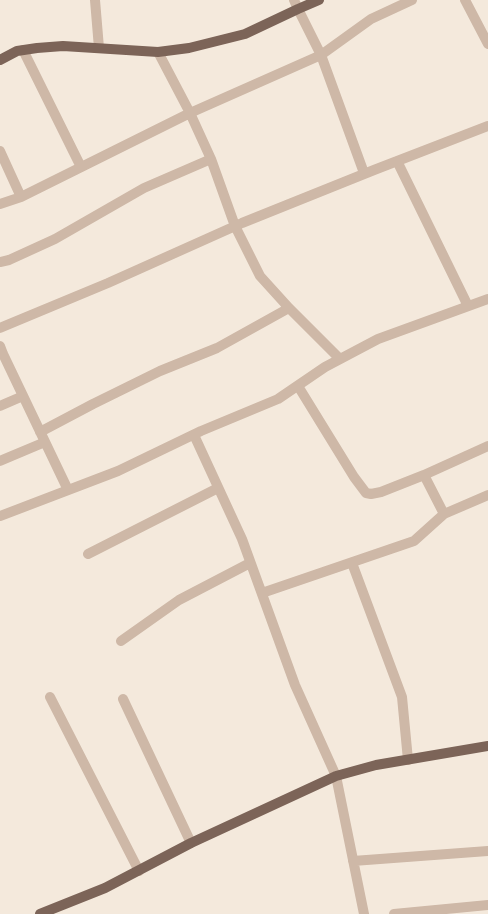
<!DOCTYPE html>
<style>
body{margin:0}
canvas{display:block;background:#f4e9dc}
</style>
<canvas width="488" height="914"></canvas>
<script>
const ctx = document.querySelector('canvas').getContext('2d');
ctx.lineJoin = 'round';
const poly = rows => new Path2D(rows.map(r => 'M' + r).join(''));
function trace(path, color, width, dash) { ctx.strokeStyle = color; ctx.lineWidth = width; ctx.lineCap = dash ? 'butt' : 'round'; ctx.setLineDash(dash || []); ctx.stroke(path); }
const minor = poly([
 [95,0,99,48],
 [294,0,298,9,321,55,364,173],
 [465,0,488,44],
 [23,50,81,167],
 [158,52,190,113,211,159,235,226,260,276,289,308,340,359],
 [0,151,21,197],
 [397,161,468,306],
 [0,204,21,197,190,113,321,55,371,19,412,0],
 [0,262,9,260,55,239,144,188,211,159],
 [0,328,108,283,242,223,374,170,488,126],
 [0,346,3,354,68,490],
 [298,386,354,477,366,493,371,494,381,492,424,475,488,446],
 [0,406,23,396],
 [40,432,93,404,160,371,217,348,289,308],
 [194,435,242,539,295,685,336,776,364,914],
 [0,461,45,442],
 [424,475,444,514],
 [0,516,118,471,201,431,278,399,325,367,378,339,488,299],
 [88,554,218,488],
 [352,563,402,697,408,760],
 [262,593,414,541,444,514,488,495],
 [121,641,179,600,250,563],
 [50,697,139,871],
 [123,699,191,843],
 [353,861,488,851],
 [394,914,488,905]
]);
const major = poly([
 [0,60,17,51,37,48,63,46,158,52,189,48,245,34,298,9,319,0],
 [40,914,105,888,191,843,336,776,376,765,488,746]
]);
trace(minor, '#ceb8a7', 10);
trace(major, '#7c6458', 10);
</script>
